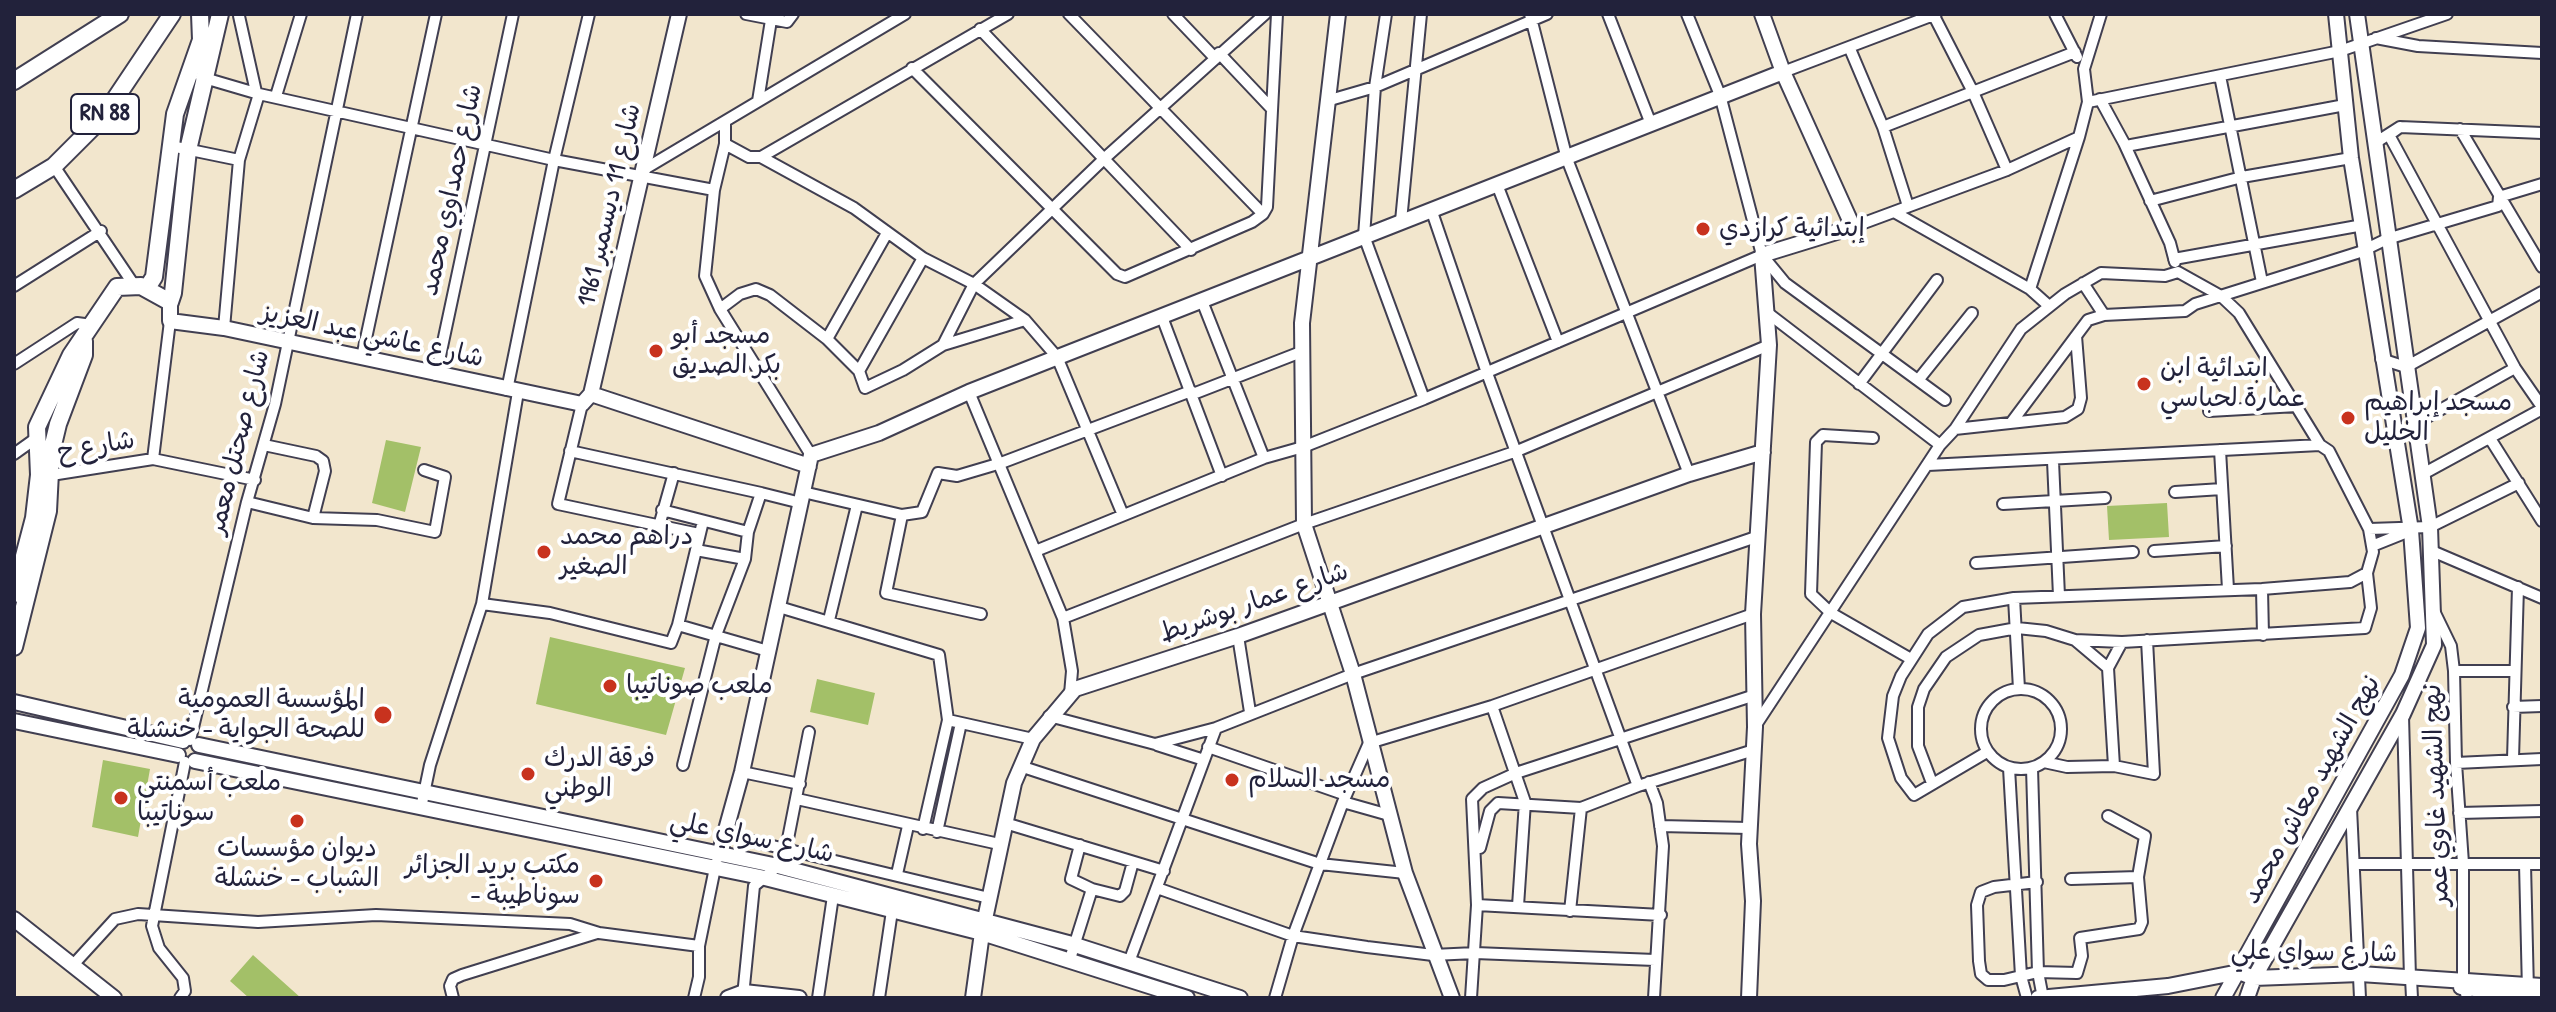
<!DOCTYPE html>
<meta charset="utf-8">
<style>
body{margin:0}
#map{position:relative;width:2556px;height:1012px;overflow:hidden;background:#f2e6cd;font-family:"Patrick Hand",sans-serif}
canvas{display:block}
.frame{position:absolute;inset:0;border:16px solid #22223b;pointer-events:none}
</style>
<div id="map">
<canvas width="2556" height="1012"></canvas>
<div class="frame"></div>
</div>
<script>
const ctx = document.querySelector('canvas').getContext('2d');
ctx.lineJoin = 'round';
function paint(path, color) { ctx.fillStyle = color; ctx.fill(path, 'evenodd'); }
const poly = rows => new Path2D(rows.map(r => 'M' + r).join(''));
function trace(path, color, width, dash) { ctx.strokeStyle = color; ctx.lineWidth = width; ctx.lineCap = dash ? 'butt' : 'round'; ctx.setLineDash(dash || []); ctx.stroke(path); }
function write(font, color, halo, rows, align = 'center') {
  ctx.font = font + ' "Patrick Hand","Playpen Sans Arabic",sans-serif'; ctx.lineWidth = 8; ctx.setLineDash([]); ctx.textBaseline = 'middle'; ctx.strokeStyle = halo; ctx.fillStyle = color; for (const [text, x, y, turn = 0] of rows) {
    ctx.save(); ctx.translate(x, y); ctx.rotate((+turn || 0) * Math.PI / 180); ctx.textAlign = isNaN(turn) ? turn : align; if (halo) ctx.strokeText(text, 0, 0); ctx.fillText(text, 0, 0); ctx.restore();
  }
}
const green = poly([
 [386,440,421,447,405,512,372,503],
 [2167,503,2169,537,2109,540,2107,506],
 [550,637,685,668,666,735,536,704],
 [817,679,875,693,868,725,810,712],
 [103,760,150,769,138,837,92,827],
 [253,955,301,998,249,998,230,981]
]);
const street = poly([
 [746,14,787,22,793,14],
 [1069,14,1263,214],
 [1173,14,1214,57],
 [1386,14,1375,87,1364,236,1424,399],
 [1530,14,1567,159,1689,474],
 [1608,14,1651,124],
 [1687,14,1720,95,1762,255,1785,283,1945,400],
 [1933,14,1973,92,2007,170],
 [2055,14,2077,57],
 [239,16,256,92],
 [980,29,1191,250],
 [2376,38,2418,46,2542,53],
 [1850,49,1883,127,1908,206],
 [1219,53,1271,108],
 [912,68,1117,274,1125,277,1252,222,1263,214,1267,207,1277,14],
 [1783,72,1936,14],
 [2220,76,2262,282],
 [201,77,259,94,554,160,714,190],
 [276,96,301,14],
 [2100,99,2124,143,2170,243,2175,262],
 [1330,100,1375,87,1547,14],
 [758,101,771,20],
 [2088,102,2340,51,2447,14],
 [725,124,725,144,749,157,761,157,854,208,923,258,974,284,1025,320,1057,357,1123,515],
 [1883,127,2075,52],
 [2400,127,2542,133],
 [2460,129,2542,267],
 [2375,143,2400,127,2389,135,2515,368,2542,407],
 [725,144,714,190,705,276,720,309,811,455],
 [171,146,239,160],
 [2126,146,2345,105],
 [761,157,1008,14],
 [54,166,134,285],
 [643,170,905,14],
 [1498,187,1558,342],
 [2150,201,2242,177,2351,158],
 [1431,209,1487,373,1638,786],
 [1894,212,2030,289,2079,137],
 [1401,221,1421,14],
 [1853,227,2007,170,2079,137,2088,102,2084,69,2101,14],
 [2174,259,2363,225],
 [2083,283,2104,315],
 [14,286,101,231],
 [2030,289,2049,306],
 [1202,301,1264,458],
 [720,309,740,294,756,289,770,295,827,339,859,371,865,388,903,370,943,345,974,284,1106,157,1265,14],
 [1769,314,1940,445],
 [1162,317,1222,476],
 [224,328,239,160,259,94],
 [827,339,887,233],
 [943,345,1025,320],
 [362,357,436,14],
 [2381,359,2406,367,2542,292],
 [14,364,77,323,92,325],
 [859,371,923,258],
 [436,375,513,14],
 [1919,379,1972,313],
 [1859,384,1937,280],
 [507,390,554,160,589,14],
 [969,392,1063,618,1072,671,1070,694],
 [1193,394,1301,352],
 [582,404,558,504,699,534],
 [2209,411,2297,406],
 [2011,423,2076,336],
 [2413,425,2515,368],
 [1955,429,2065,417,2078,409,2081,398,2076,336,2088,320,2104,315,2185,311,2195,304,2360,252,2387,239,2498,206,2499,197,2542,184],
 [1873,438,1823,435,1816,442,1811,594,1831,613,1911,659],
 [2491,440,2542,521],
 [264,445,316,456,323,461,325,471,313,518],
 [2220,450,2228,589],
 [570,451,761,493,748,532,745,559,716,635,683,765],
 [14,454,35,439],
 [153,459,170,321],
 [2053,461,2059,596],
 [1928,465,2320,445],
 [2421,475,2542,409],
 [45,476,153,459,255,480],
 [803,492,902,515,886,593,981,614],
 [2175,492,2222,489],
 [761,493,801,503],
 [247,502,313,518,377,520,435,532,445,477,424,470],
 [2003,504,2105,498],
 [662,510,748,532],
 [902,515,922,512,938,473,957,476,1001,463,1191,391],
 [703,521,678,625,768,651],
 [659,526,674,473],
 [2369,529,2430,527,2519,483],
 [2372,546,2407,532],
 [696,550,745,559],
 [1038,550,1264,458,1303,447,1424,399,1762,255],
 [2154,551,2226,546],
 [2432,551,2542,598],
 [1976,563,2133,552],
 [2262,589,2263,635],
 [2014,598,2019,689],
 [482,604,550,613,671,643,678,625],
 [779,607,939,655,948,720,1033,739],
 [2435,613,2451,646,2454,671,2456,763,2463,863,2463,980,2467,998],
 [1063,618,1304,524,1517,451,1769,345],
 [829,620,857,505],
 [1238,636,1250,712],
 [2076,641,2108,668],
 [2454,671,2513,671],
 '1981 729a40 40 0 1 1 80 0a40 40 0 1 1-80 0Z',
 [1492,706,1525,802,1518,906],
 [2513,707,2542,706],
 [1049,716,1155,744,1216,728,1353,674,1759,536],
 [2403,716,2410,978],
 [1756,725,1940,445,1955,429,2021,329,2065,294,2101,273,2165,276,2178,272,2221,296,2239,313,2320,445,2329,451,2369,529,2373,552,2367,573,2350,582,2262,589,2014,598,1963,607,1928,634,1901,676,1893,696,1888,738,1901,778,1914,795,1987,752],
 [190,740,247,502,275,404,357,14],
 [1157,745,1204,760],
 [1208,747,1346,795],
 [2513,759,2518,587],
 [2044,762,2067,767,2114,766,2108,668,2122,642],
 [2456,763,2542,759],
 [2114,766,2154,774,2147,640],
 [1023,767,1320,864,1405,873],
 [2009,768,2021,976,2027,998],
 [2032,768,2038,972,2043,998],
 [742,772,800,784],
 [1649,782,1657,803,1663,846,1654,998],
 [1932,783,1918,746,1918,707,1924,689,1946,657,1979,635,2017,628,2046,631,2075,640,2122,642,2365,628,2371,608,2367,573],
 [797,799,999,844],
 [1343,802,1389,815],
 [421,808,430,765,482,604,518,392],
 [2351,808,2360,998],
 [2459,813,2542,811],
 [1005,823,1164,871],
 [1660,826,1749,828],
 [923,829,948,720],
 [937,832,961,723],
 [727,835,989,898],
 [1080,845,1071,879,1092,889],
 [1480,848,1490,811,1498,803,1581,808,1638,786,1754,750],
 [2356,864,2542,864],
 [2525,864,2528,991],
 [897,874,908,826],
 [2071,879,2138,877],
 [2037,882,1994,887,1981,892,1977,905,1979,961,1981,974,1988,980,2004,980,2038,972,2077,973,2082,956,2080,938,2139,929,2142,922,2138,877,2145,836,2108,816],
 [1157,888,1293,936,1367,947,1433,955,1475,953,1655,960],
 [1570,911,1581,808],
 [1661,915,1477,905,1472,799,1483,788,1516,773,1755,695],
 [1070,959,1092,889,1120,896,1125,891,1133,862],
 [1129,962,1216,728],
 [73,965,115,919,138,914,258,922,376,915,570,924,599,933,699,946],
 [2411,978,2412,998],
 [743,996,754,886,778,866,786,849,809,732],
 [180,998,185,991,183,978,159,948,152,926,185,762],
 [453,998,450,986,453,979,462,975,597,933],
 [694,998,699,977,699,946,716,863],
 [818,998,833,896],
 [879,998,892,911],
 [1275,998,1293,936,1343,802,1369,743,1492,706,1753,614],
 [1471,998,1477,905]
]);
const secondary = poly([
 [1338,14,1302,323,1304,524,1353,674,1405,873,1452,998],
 [170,302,170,321,224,328,582,404,591,394,679,14],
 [591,394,809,466],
 [14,702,183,741],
 [14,721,178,755],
 [199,745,778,866,1072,944,1240,998],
 [195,761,765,878,982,933,1187,998],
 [719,855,742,772,811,455,879,433,969,392,1783,72],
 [14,919,114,998],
 [2461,987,2537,998],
 [728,998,744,992,799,998],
 [973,998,982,933,1014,783,1033,739,1075,689,1238,636,1689,474,1763,452],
 [1749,998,1753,901,1749,844,1755,727,1753,614,1769,345,1762,255,1853,227,1783,72,1762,14],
 [2038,998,2168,986,2239,972,2254,978,2360,974,2542,986],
 [2223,998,2402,675,2418,628,2411,530,2351,158,2336,14],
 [2247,998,2254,978,2403,714,2434,645,2430,527,2357,14]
]);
const primary = poly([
 [14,81,120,14],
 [14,190,54,166,103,117,172,14],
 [147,288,154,277,175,114,201,40,200,14],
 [14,594,34,518,39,475,37,427,71,355,117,287,141,286,170,302,173,293,188,150,220,14],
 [14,647,48,511,51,453,58,424,84,355,84,341]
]);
const markers = [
 [1703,229,8,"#c8321e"],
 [656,351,8,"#c8321e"],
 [2144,384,8,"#c8321e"],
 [2348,418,8,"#c8321e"],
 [544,552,8,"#c8321e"],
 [610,686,8,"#c8321e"],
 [383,715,10,"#c8321e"],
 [528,774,8,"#c8321e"],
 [1232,780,8,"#c8321e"],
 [121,798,8,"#c8321e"],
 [297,821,8,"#c8321e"],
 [596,881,8,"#c8321e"]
];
const shields = [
 [105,114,68]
];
const shieldNames = [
 ["RN 88",105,114]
];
const streetNames = [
 ["شارع حمداوي محمد",452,190,-78],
 ["شارع 11 ديسمبر 1961",610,205,-77],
 ["شارع عاشي عبد العزيز",372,336,12],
 ["شارع صحتل معمر",239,442,-76],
 ["شارع ح",96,447,-10],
 ["شارع عمار بوشريط",1254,603,-19],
 ["نهج الشهيد معاش محمد",2312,790,-61],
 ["نهج الشهيد غاوي عمر",2437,795,-92],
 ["شارع سواي علي",752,838,12],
 ["شارع سواي علي",2314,953,1]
];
const poiNames = [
 ["إبتدائية كرازدي",1719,229],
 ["مسجد أبو",672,336],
 ["بكر الصديق",672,366],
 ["ابتدائية ابن",2160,369],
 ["عمارة لحباسي",2160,399],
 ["مسجد إبراهيم",2364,403],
 ["الخليل",2364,433],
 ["دراهم محمد",560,537],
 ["الصغير",560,567],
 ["ملعب صوناتيبا",626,686],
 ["المؤسسة العمومية",365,700,"right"],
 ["للصحة الجواية - خنشلة",365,730,"right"],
 ["فرقة الدرك",544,759],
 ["الوطني",544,789],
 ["مسجد السلام",1248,780],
 ["ملعب أسمنتي",137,783],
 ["سوناتيبا",137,813],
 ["ديوان مؤسسات",297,849,"center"],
 ["الشباب - خنشلة",297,879,"center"],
 ["مكتب بريد الجزائر",580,866,"right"],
 ["- سوناطيبة",580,896,"right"]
];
paint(green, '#a3c068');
trace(street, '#413f51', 14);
trace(secondary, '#413f51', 18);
trace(primary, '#413f51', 20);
trace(street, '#fff', 10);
trace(secondary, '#fff', 14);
trace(primary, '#fff', 16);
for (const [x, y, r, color] of markers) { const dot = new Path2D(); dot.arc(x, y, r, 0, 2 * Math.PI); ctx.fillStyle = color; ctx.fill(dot); trace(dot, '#fff', 3); }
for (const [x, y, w] of shields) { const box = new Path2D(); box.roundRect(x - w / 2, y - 20, w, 40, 6); ctx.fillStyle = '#fff'; ctx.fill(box); trace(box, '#22223b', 2); }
write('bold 24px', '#22223b', null, shieldNames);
write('26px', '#22223b', '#fff', streetNames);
write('26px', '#22223b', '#fff', poiNames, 'left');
</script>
